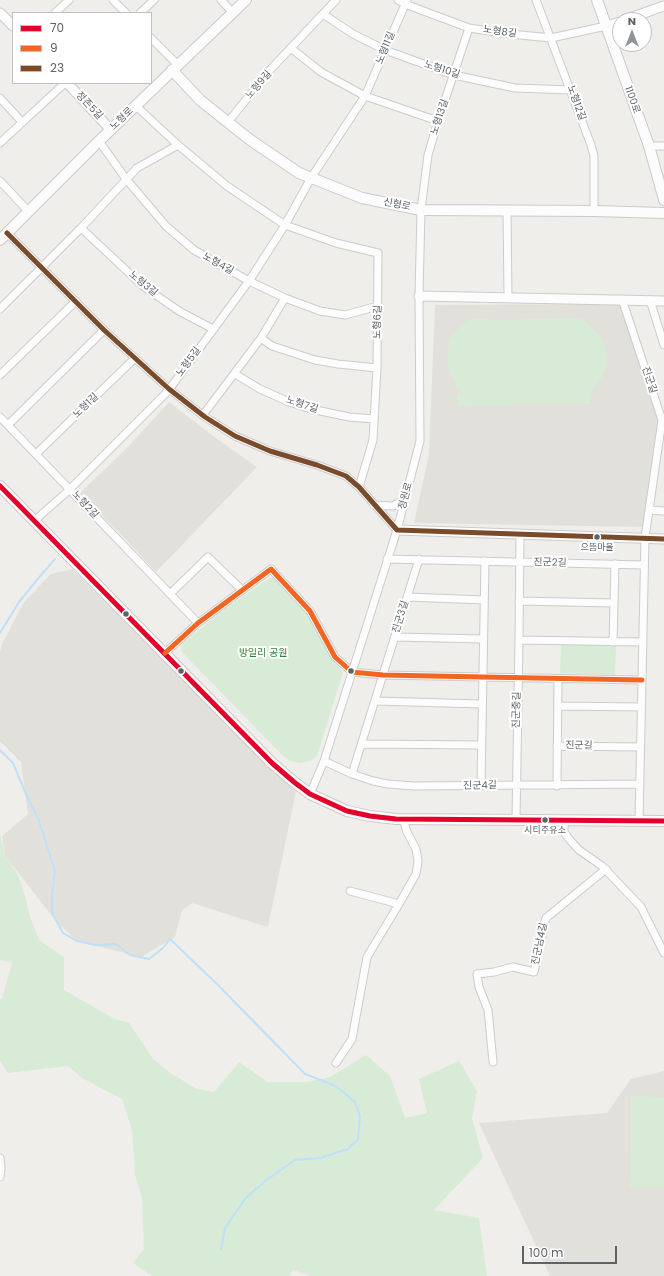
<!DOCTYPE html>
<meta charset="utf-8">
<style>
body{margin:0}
#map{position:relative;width:664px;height:1276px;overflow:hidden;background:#efeeea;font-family:Poppins,sans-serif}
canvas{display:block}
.legend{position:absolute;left:12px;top:12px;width:140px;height:72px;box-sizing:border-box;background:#fff;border:1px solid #bfc1c3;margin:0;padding:5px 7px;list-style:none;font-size:12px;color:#5f6368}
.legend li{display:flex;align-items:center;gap:8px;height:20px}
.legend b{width:20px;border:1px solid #bfc1c3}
.north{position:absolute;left:612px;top:12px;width:40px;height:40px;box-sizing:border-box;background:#fff;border:1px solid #bfc1c3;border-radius:50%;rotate:0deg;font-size:11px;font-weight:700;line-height:16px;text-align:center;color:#5f6368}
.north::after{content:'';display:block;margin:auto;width:14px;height:18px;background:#919496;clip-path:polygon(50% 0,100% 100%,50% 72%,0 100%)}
.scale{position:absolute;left:522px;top:1246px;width:95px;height:18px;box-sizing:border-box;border:2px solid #5f6368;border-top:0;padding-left:5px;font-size:12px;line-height:14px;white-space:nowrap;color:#5f6368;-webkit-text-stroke:3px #fff;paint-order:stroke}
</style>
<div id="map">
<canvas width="664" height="1276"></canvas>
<ul class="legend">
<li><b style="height:5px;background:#e4002b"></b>70</li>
<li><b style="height:5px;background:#f26522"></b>9</li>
<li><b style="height:5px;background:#7a4b2a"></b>23</li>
</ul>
<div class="north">N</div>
<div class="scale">100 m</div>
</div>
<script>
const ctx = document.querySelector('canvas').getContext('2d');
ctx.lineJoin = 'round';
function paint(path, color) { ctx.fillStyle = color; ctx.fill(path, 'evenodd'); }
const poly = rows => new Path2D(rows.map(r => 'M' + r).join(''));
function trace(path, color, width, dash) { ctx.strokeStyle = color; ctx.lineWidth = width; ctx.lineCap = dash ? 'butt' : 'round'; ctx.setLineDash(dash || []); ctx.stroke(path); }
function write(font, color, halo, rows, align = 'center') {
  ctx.font = font + ' Poppins,"Noto Sans KR",sans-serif'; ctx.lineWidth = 4; ctx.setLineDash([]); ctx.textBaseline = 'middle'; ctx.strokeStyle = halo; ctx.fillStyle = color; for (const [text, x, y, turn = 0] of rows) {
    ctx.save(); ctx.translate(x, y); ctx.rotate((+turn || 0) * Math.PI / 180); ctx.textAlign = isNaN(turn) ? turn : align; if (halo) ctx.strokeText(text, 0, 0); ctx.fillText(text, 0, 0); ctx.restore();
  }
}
const education = poly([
 [621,304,660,423,645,527,414,523,429,454,435,305],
 [169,402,213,436,257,467,156,572,119,532,79,494,127,448],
 [72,569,296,791,268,927,192,903,182,910,175,937,141,957,77,941,56,921,5,856,2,836,28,814,21,762,0,741,0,652,2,644,24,602,51,574],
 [664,1071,664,1276,550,1276,479,1123,607,1113,631,1079]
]);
const green = poly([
 [479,318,492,320,575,318,584,320,602,338,606,352,606,364,605,370,602,377,590,392,590,404,457,405,458,393,463,393,456,385,451,375,447,361,449,340,461,325,469,320],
 [269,578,277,578,305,611,334,662,343,672,317,756,310,761,300,763,290,761,283,756,181,651,182,644,222,611],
 [561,644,616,646,615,675,560,673],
 [0,833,5,856,18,875,25,896,29,914,39,940,64,957,64,990,115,1019,129,1023,153,1059,172,1074,195,1088,214,1092,239,1062,268,1082,307,1082,330,1077,366,1055,390,1076,405,1118,427,1113,419,1079,459,1061,477,1091,472,1118,483,1158,434,1210,479,1218,487,1276,311,1276,293,1270,289,1276,152,1276,133,1263,144,1249,142,1198,135,1175,132,1130,122,1099,82,1078,68,1066,8,1073,0,1061,0,999,2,998,12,963,0,960],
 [631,1096,664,1097,664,1188,630,1188]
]);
const stream = poly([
 [0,633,19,602,36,581,55,559],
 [0,750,13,763,28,799,38,818,55,871,52,895,52,913,63,933,77,941,96,945,116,944,130,955,149,959,163,948,170,939,218,985,305,1074,336,1086,355,1102,360,1116,358,1139,348,1149,320,1158,295,1160,265,1181,245,1199,225,1228,221,1249]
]);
const minor = poly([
 [113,0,126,13],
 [221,0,233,13],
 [398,0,405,4,469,28,510,34,551,38,606,26],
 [536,0,591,145,594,156,594,211],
 [55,13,69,0],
 [140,13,154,0],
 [323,14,353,34,385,50,454,75,515,88,571,90],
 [151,38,178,65],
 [292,49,321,72,365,96,438,121],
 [0,98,22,122],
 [136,106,178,145,227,186,285,225,336,243,378,253,377,368,373,440,359,487],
 [228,122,270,70,336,0],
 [99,141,126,179,166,226,194,250,249,281,285,298,320,311,345,315,378,306],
 [0,143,65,83],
 [649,146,664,146],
 [0,181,28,211],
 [507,210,508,297],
 [81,228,143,286,179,311,213,329],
 [7,233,104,330,169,389,205,417,235,436,270,451,317,465,346,476,359,487,397,530],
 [622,299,662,420,645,538,639,821],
 [650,300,664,345],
 [0,309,81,228,137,168,178,145],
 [261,338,272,346,315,360,338,364,377,368],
 [235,374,260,389,289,402,311,409,349,417,374,419],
 [0,375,76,301],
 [203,415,261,338,285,298],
 [0,417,198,623],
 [8,425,104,330],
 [36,454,135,358],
 [374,505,393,506,405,499],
 [650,510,664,511],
 [34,521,68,491,168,391,249,281,285,225,311,178,365,96,407,0],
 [387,559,644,565],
 [170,594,208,557,242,590],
 [407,597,484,600],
 [519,601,614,603],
 [395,637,483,639],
 [519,640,642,642],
 [613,642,615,564],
 [165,653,198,623,271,569,310,611,335,657,352,672,383,675,483,677,642,680],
 [375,701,482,704],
 [558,706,641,707],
 [363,744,481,745],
 [557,746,640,747],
 [324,761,352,774,373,781,388,784,413,786,640,784],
 [352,774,419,559],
 [481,786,485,561],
 [557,786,558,679],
 [310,794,324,761,397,530,420,441,419,296,421,210,428,155,438,121,469,28],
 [516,820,519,640,520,534],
 [564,821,564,832,569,839,579,850,602,866,641,907,664,953],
 [350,891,399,904,416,874,418,861,416,849,407,832,403,819],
 [493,1062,488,1010,479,987,477,974,494,972,513,967,534,972,546,918,606,869],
 [336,1063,352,1039,367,957,399,904],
 [0,1158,1,1168,0,1177]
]);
const tertiary = poly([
 [0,13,13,26],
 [624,20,664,6],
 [606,26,620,22],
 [67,83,111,130],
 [419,296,664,301],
 [397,530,664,539]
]);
const secondary = poly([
 [597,0,649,146,664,200],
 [172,70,200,100,249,139,299,173,362,198,421,210,594,211,664,213],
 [0,240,99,141,246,0],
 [0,486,272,763,294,782,310,794,347,811,370,816,396,819,664,821]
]);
const bus1 = poly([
 [0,486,272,763,294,782,310,794,347,811,370,816,396,819,664,821]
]);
const bus2 = poly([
 [165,653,198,623,271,569,310,611,335,657,352,672,383,675,483,677,642,680]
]);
const bus3 = poly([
 [7,233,104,330,169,389,205,417,235,436,270,451,317,465,346,476,359,487,397,530,664,539]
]);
const markers = [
 [597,537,3.5,"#5f6368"],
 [126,614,3.5,"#5f6368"],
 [181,671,3.5,"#5f6368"],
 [351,671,3.5,"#5f6368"],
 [545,820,3.5,"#5f6368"]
];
const busNames = [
 ["으뜸마을",597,548],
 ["시티주유소",545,831]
];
const streetNames = [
 ["노형8길",500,32,8],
 ["노형11길",386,48,-67],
 ["노형10길",442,70,18],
 ["노형9길",259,85,-50],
 ["1100로",632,100,71],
 ["노형12길",576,103,70],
 ["정존5길",89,106,47],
 ["노형13길",440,117,-72],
 ["노형로",122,119,-44],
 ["신형로",397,205,11],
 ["노형4길",218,264,29],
 ["노형3길",143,284,39],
 ["노형6길",378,322,-89],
 ["노형5길",189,362,-54],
 ["진군길",649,380,72],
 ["노형7길",302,405,18],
 ["노형1길",86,406,-44],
 ["정원로",406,496,-75],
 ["노형2길",85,505,47],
 ["진군2길",550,563,1],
 ["진군3길",401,617,-73],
 ["진군중길",517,710,-89],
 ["진군길",579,746,1],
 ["진군4길",480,786,-1],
 ["진군남4길",540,944,-78]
];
const parkNames = [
 ["방일리 공원",263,653]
];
paint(education, '#e2e0da');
paint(green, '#d8ebd6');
trace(stream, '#bfe0f9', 2);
trace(minor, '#cbcccc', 9);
trace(tertiary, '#cbcccc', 11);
trace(secondary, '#cacacb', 12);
trace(minor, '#fdfcfc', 7);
trace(tertiary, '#fdfcfc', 9);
trace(secondary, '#fdfcfc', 10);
trace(bus1, '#e4002b', 5);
trace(bus2, '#f26522', 5);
trace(bus3, '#7a4b2a', 5);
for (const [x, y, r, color] of markers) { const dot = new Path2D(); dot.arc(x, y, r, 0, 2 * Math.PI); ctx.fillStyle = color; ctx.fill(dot); trace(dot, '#fff', 1.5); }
write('9px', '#5f6368', '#fff', busNames);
write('10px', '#5f6368', '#fff', streetNames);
write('10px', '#348238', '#fff', parkNames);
</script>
